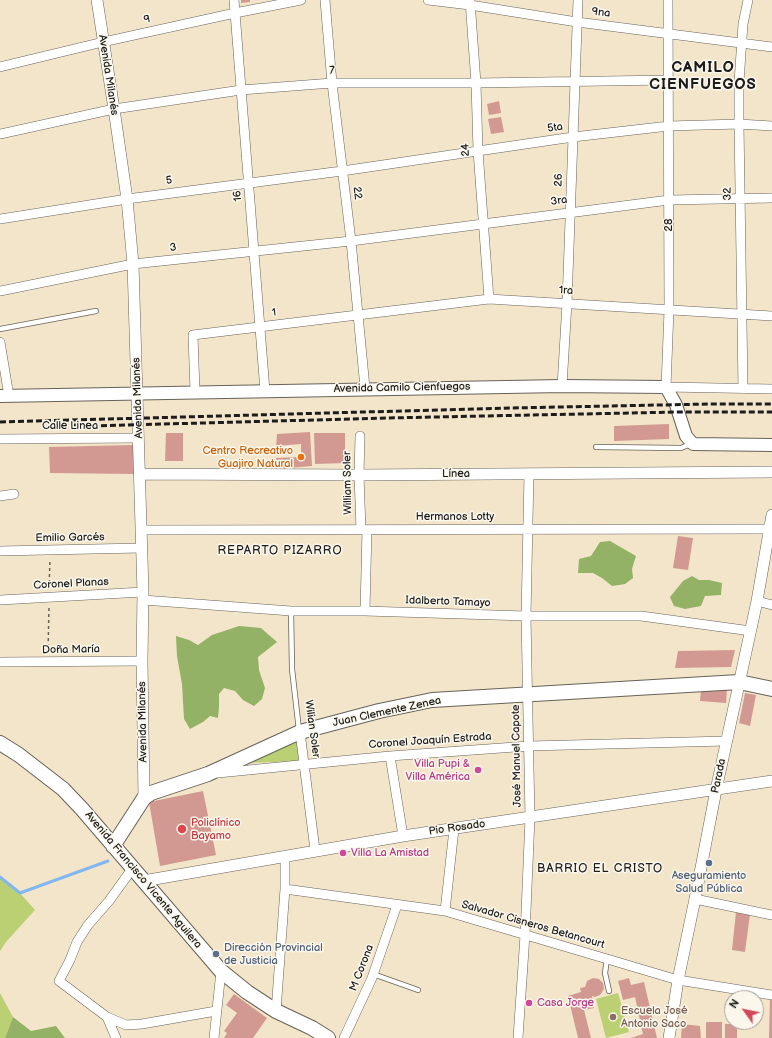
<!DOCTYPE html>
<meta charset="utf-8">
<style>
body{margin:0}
#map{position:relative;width:772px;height:1038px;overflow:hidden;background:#f3e5ca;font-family:"Balsamiq Sans",sans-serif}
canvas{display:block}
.north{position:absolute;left:724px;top:990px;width:40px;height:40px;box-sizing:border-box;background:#fbf7ec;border:1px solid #a29f99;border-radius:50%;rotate:303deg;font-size:11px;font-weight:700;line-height:16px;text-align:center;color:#1c1c1c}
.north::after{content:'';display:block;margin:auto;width:14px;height:18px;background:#d1495b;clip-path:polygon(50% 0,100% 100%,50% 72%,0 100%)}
</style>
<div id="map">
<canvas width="772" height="1038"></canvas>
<div class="north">N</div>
</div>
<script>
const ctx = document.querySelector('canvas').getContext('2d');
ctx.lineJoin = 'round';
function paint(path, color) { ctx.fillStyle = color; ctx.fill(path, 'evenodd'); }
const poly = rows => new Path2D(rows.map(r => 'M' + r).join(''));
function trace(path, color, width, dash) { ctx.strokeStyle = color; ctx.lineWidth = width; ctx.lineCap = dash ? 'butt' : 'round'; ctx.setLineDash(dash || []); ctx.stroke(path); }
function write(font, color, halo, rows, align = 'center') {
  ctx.font = font + ' "Balsamiq Sans",sans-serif'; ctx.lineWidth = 3; ctx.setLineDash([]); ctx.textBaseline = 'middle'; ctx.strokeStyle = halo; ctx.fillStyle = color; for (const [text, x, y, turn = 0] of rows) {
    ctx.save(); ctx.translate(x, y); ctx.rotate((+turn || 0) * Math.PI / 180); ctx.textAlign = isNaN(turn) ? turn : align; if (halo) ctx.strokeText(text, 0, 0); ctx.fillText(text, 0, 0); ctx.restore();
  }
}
const green = poly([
 [299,737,302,761,246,763],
 [0,877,20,893,35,910,6,942,0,951],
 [0,993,13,1017,5,1038,0,1038],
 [618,993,629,1032,606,1038,596,999]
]);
const forest = poly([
 [610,541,636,556,632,569,633,578,625,584,612,586,602,578,593,573,578,573,579,559,591,556,600,542],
 [692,576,699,580,709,580,722,583,721,595,705,596,701,606,685,609,674,606,670,597,683,581],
 [239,626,261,628,277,642,258,657,259,670,265,688,262,699,254,706,243,700,235,691,224,688,219,694,219,706,218,718,210,716,203,722,190,729,184,719,182,684,177,656,176,636,189,640,198,645,212,635],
 [13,1017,31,1031,56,1026,65,1038,5,1038]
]);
const stream = poly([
 [0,877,20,893,108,861]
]);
const building = poly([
 [241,0,250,0,250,2,241,3],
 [499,101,501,113,489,115,487,104],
 [501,117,504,132,491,134,488,119],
 [669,424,669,439,614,441,614,426],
 [310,432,312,466,276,469,276,458,301,457,301,444,276,446,277,434],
 [166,433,183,433,183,461,165,461],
 [314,433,345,433,345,463,315,464],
 [133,445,135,474,50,473,49,447],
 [678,536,693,538,688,570,673,568],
 [735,650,731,667,675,668,678,651],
 [727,689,726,703,700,701,701,690],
 [745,693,756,695,750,726,739,723],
 [203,791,216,855,160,866,149,802],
 [736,912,750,914,745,952,732,950],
 [593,978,599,979,603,983,604,989,600,995,595,997,592,996,594,1008,584,1010,591,1038,578,1038,568,996,581,992,580,988,585,987,587,981],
 [629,978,631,985,644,982,657,1038,631,1038,643,1034,635,997,623,1000,618,981],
 [234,994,267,1018,253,1038,224,1038,227,1033,224,1031,237,1013,226,1005],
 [770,998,772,998,772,1038,769,1038],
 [706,1022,722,1022,722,1038,706,1038],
 [682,1024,700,1026,701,1038,681,1038],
 [725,1024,737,1024,737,1038,725,1038]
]);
const path = poly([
 [49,589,50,559],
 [48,653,49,607]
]);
const service = poly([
 [0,329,96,311],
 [596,447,681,448,691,444],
 [291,611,292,669,299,730],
 [607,959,605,973,609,991],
 [373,974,418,990]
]);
const minor = poly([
 [234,0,265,391],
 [325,0,332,83,351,241,365,388],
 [428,0,470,5,577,22,772,47],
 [668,0,669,310,666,387,772,389],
 [470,1,476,83,478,151,489,299],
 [0,67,103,42,235,13,301,0],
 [0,134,114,109,241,90,332,83,476,83,669,80],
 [0,219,127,199,342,171,573,137,669,126,739,124,772,126],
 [0,291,133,264,351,241,669,200,772,198],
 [0,342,9,396],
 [562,386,567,303,578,0],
 [743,389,739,124,739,82,743,24,748,0],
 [195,392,193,335,489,299,772,316],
 [360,436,359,475,361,530],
 [0,439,139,438],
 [0,496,14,494],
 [141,530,769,529],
 [0,551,141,548],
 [0,600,143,592],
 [143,600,291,611,365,611,526,616,641,616,751,631],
 [757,601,772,605],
 [365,611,367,530],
 [0,662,142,661],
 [300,732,315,850],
 [390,756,403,836],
 [218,773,390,756,529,746,727,741],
 [285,889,445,911,678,980,772,995],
 [695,899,772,915],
 [445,911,454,829],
 [276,1011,285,889,285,857],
 [107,1017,126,1025,142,1024,216,1011],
 [116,1038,107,1017,59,981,70,960,77,942,88,925,109,901,132,869],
 [214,1038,221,971],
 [344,1038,372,978,397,905],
 [518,1038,525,935,530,818,526,616,529,474]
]);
const tertiary = poly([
 [97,0,114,109,127,199,133,264,143,592,142,661,144,798],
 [140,474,359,475,772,472],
 [143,881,403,836,772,781],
 [669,1038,678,980,695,899,716,790,757,601,772,515]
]);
const secondary = poly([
 [0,396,562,386,666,387,676,405,686,436,693,444,772,445]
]);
const primary = poly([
 [0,743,19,755,63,789,82,809,221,971,247,992,276,1011,312,1028,328,1038],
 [113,846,144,798,151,793,208,774,300,732,379,711,432,700,739,682,772,689]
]);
const rail = poly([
 [0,422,510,408,710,404,772,404],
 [74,425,91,426,387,418,678,412,772,412]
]);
const markers = [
 [301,457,4,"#e8710a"],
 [478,770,4,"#d1479c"],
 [182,829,5,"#e0444e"],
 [343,853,4,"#d1479c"],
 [709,863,4,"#5c6f8a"],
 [216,954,4,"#5c6f8a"],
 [529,1003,4,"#d1479c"],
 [613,1017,4,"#8d6e63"]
];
const streetNames = [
 ["9na",601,13,7],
 ["9",147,20,-12],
 ["7",332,71,-2],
 ["Avenida Milanés",108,75,81],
 ["5ta",555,128,-8],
 ["24",466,150,-93],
 ["26",559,180,-88],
 ["5",169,181,-7],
 ["22",357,193,83],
 ["32",728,194,-91],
 ["16",238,196,-94],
 ["3ra",559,201,-8],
 ["28",669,225,-90],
 ["3",173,248,-6],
 ["1ra",566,291,3],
 ["1",274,313,-7],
 ["Avenida Camilo Cienfuegos",402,388,-1],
 ["Avenida Milanés",138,398,-92],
 ["Calle Linea",70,426],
 ["Línea",456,474],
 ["William Soler",348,483,-91],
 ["Hermanos Lotty",455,517],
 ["Emilio Garcés",70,538,-1],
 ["Coronel Planas",71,584,-3],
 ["Idalberto Tamayo",448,602,2],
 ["Doña María",71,650,-1],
 ["Juan Clemente Zenea",387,712,-12],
 ["Avenida Milanés",143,722,-91],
 ["Wilian Soler",312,729,82],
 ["Coronel Joaquín Estrada",430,741,-4],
 ["José Manuel Capote",517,756,-91],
 ["Parada",719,776,-78],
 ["Pio Rosado",457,828,-8],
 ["Avenida Francisco Vicente Aguilera",143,880,50],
 ["Salvador Cisneros Betancourt",533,925,16],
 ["M Corona",362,968,-69]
];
const foodNames = [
 ["Centro Recreativo",293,451],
 ["Guajiro Natural",293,464]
];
const hotelNames = [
 ["Villa Pupi &",470,764,"right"],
 ["Villa América",470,777,"right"],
 ["Villa La Amistad",351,853],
 ["Casa Jorge",537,1003]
];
const healthNames = [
 ["Policlínico",191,823],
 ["Bayamo",191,836]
];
const serviceNames = [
 ["Aseguramiento",709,876],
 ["Salud Pública",709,889],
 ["Dirección Provincial",224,948,"left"],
 ["de Justicia",224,961,"left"]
];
const educationNames = [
 ["Escuela José",621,1011],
 ["Antonio Saco",621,1024]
];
const neighbourhoodNames = [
 ["REPARTO PIZARRO",280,551],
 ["BARRIO EL CRISTO",600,869]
];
const districtNames = [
 ["CAMILO",703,68],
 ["CIENFUEGOS",703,85]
];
paint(green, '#bbd073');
paint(forest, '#94b265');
trace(stream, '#83b7f1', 3);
paint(building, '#d19992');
trace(service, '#676259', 6);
trace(minor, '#676259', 10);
trace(tertiary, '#676259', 12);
trace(secondary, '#676259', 14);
trace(primary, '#676259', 16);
trace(path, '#676259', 1.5, [3, 3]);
trace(service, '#fff', 4.5);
trace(minor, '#fff', 9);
trace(tertiary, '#fff', 11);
trace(secondary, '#fff', 12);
trace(primary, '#fff', 14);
trace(rail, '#1c1c1c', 3, [6, 3]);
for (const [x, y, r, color] of markers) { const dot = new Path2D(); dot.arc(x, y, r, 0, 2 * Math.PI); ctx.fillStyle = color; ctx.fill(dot); trace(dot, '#fbf7ec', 1.5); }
write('11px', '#1c1c1c', '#fbf7ec', streetNames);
write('11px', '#c56008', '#fbf7ec', foodNames, 'right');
write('11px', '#b23c85', '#fbf7ec', hotelNames, 'left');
write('11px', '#be3a42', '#fbf7ec', healthNames, 'left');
write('11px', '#4e5e75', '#fbf7ec', serviceNames);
write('11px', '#785e54', '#fbf7ec', educationNames, 'left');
ctx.letterSpacing = '1px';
write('12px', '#1c1c1c', '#fbf7ec', neighbourhoodNames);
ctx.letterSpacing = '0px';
ctx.letterSpacing = '1px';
write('bold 15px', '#1c1c1c', '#fbf7ec', districtNames);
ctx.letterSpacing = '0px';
</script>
